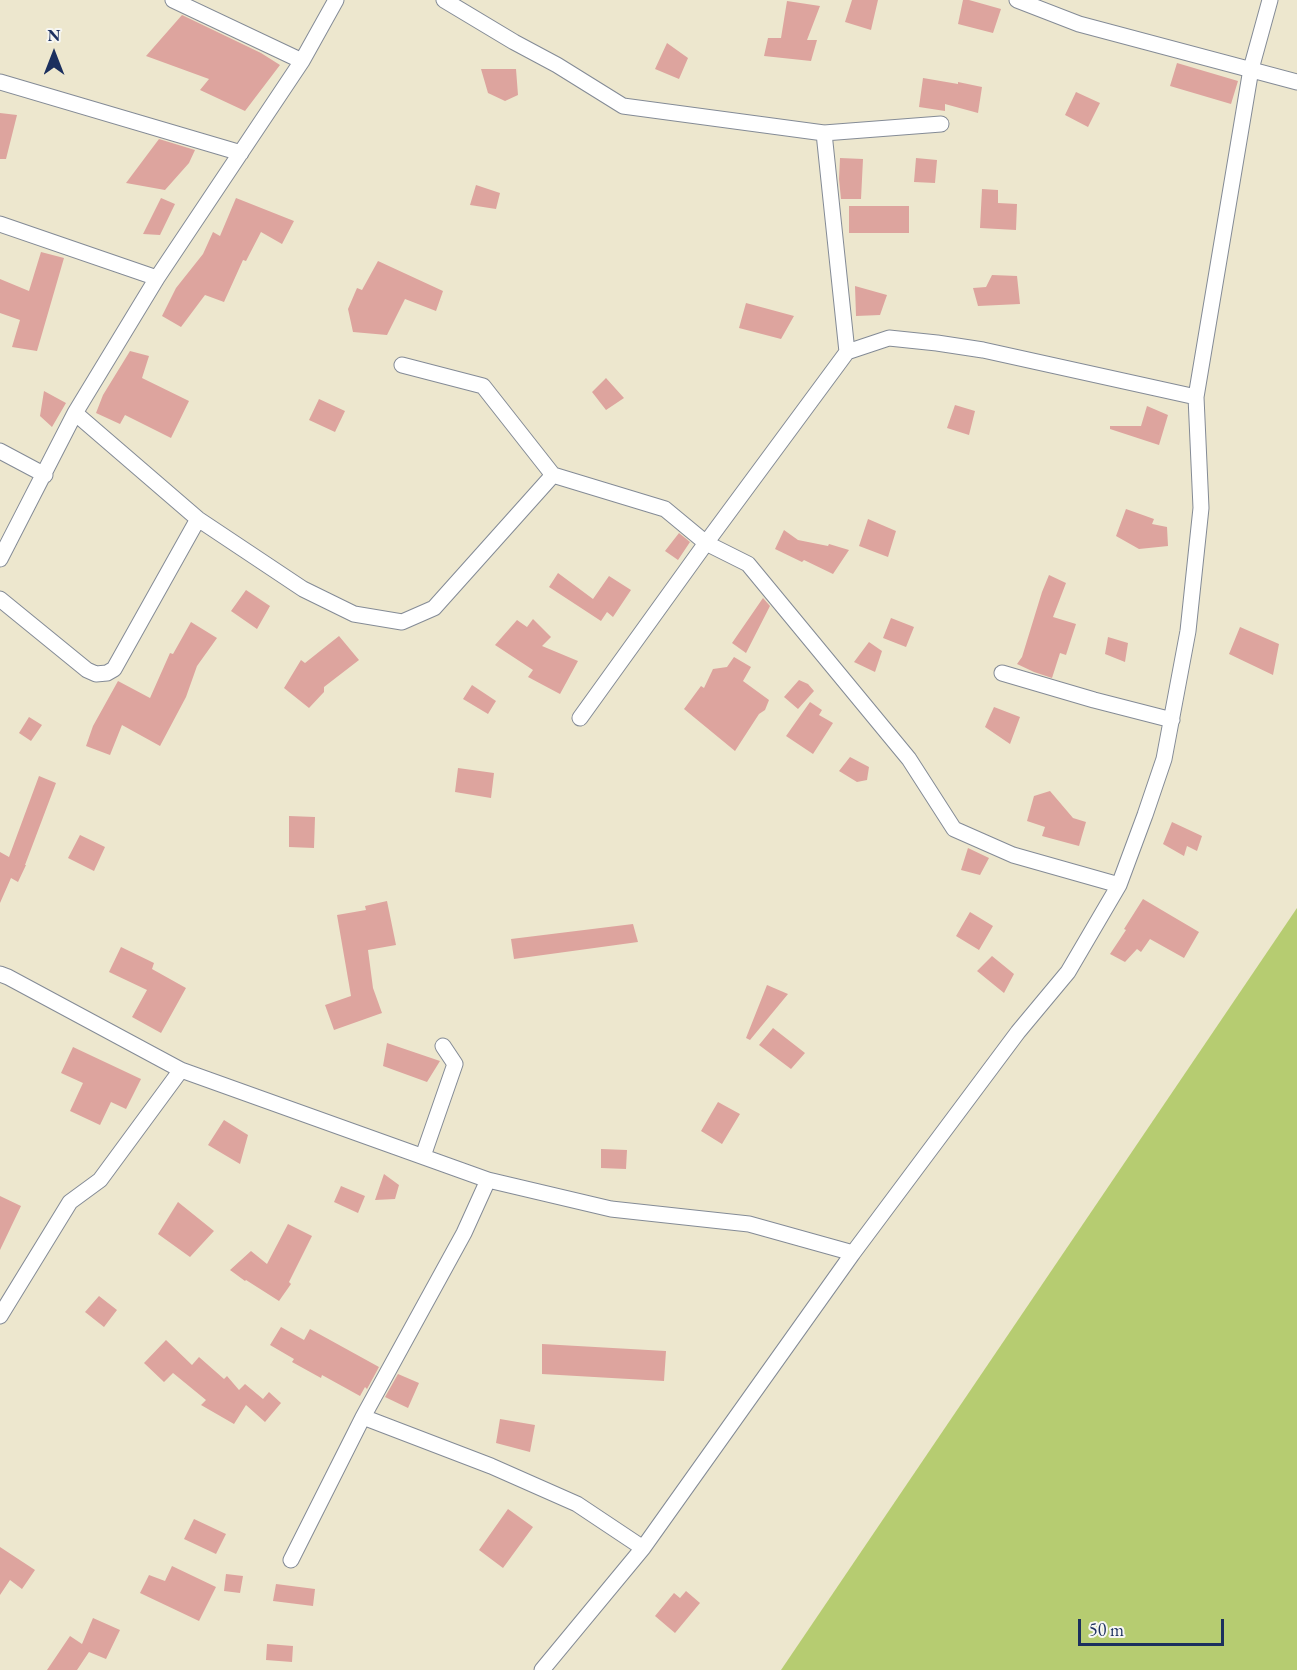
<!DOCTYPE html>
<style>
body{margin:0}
#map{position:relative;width:1297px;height:1670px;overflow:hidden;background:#ede7ce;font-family:"EB Garamond",serif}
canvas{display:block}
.north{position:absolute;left:24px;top:24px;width:60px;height:60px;-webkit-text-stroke:4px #f6f6f2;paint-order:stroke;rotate:0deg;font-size:16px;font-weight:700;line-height:24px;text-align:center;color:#1b2f5e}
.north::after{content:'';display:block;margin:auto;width:21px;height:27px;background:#1b2f5e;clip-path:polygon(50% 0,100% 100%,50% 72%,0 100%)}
.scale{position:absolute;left:1078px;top:1619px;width:146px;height:27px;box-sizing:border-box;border:3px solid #1b2f5e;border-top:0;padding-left:8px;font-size:18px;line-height:21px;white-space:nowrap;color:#1b2f5e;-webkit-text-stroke:4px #f6f6f2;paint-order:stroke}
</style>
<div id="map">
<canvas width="1297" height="1670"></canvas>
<div class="north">N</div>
<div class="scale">50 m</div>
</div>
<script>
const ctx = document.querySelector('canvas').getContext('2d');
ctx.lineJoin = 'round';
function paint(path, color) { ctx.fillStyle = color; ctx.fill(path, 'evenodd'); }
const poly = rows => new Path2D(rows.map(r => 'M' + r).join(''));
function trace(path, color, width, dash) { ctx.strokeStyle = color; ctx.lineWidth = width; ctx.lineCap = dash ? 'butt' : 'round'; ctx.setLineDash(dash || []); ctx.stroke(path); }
const green = poly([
 [1297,908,1297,1670,781,1670]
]);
const building = poly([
 [852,0,878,0,871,30,845,22],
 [963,0,969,0,1001,9,993,33,958,24],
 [787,1,820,6,807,40,817,40,811,61,764,56,768,38,781,38],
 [182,15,261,53,280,65,245,111,200,90,209,79,146,56],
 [667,43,688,58,679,79,655,69],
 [1177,63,1238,81,1231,104,1170,86],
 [481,69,516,69,518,95,505,101,488,93],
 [923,78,958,84,958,82,982,87,978,113,945,104,945,111,919,107],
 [1076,92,1100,103,1088,127,1065,115],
 [0,113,17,115,6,159,0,159],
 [159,139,195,150,189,163,165,190,126,183],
 [840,158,863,159,861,199,841,199,839,179],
 [916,158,937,160,935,183,914,182],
 [476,185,500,193,496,209,470,205],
 [982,189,998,190,998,203,1017,204,1016,230,980,228],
 [161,198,175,204,160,235,143,234],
 [236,198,294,221,282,244,261,232,246,261,243,260,224,302,205,295,181,327,162,316,176,288,203,254,213,232,220,236],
 [849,206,909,206,909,233,849,233],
 [41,252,64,258,37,351,12,347,20,320,0,313,0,279,29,291],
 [378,261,443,291,436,311,405,299,387,335,353,332,348,309,357,288,362,290],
 [992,275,1017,276,1020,304,978,306,973,288,986,287],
 [855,286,887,295,880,315,856,316],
 [746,303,794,316,781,339,739,328],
 [130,351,149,356,142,378,189,401,171,438,125,415,120,424,96,413,103,395],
 [606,378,624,398,606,410,592,392],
 [44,391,66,403,52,427,40,416],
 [319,399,345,411,335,432,309,420],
 [955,405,975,411,969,435,947,428],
 [1147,406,1168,415,1159,445,1110,429,1110,426,1141,426],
 [1126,509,1154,519,1152,524,1167,527,1168,546,1139,549,1116,536],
 [868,519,896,531,888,557,859,546],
 [784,530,798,540,828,546,829,544,849,550,833,574,804,560,802,562,775,549],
 [679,533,690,542,678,560,665,551],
 [558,573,593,599,609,576,631,590,613,617,607,612,601,621,549,587],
 [1049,575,1066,583,1053,617,1076,624,1066,655,1060,653,1052,678,1034,672,1017,664,1022,657,1042,592],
 [246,590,270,606,257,629,231,611],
 [763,598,770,606,746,653,732,643],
 [891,618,914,627,906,647,883,638],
 [533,619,551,637,542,646,578,661,560,694,528,677,533,670,495,645,517,620,527,627],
 [191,622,217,638,197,666,186,697,160,746,122,725,110,755,86,746,93,726,118,681,150,698,170,653,173,654],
 [1240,627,1279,644,1273,675,1229,654],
 [339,636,359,660,324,687,324,692,309,708,284,688,301,660,305,663],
 [1108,637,1128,643,1125,662,1105,654],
 [869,642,882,651,875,672,854,662],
 [734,657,751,667,743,681,769,700,765,710,759,714,735,751,684,709,701,686,704,688,713,669,727,667],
 [799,680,808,684,814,691,798,709,784,697],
 [472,685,496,701,488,714,463,699],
 [810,702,822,710,819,715,833,723,813,754,786,736],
 [994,707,1020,717,1010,744,985,727],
 [29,717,42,725,31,741,19,733],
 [850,757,869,767,867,780,857,782,839,771],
 [458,768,494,773,491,798,455,792],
 [39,776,56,783,25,865,26,865,18,882,11,878,0,903,0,852,9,857],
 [1050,791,1073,818,1086,822,1079,846,1042,836,1045,827,1027,821,1034,796],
 [289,816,315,817,314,848,289,847],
 [1172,822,1202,836,1197,851,1187,846,1184,856,1163,844],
 [80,835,105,847,94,871,68,858],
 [968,848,989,858,980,875,961,870],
 [1143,899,1199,932,1184,958,1150,939,1141,952,1137,949,1125,962,1110,954,1126,930,1124,929],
 [387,901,396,945,368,950,373,988,382,1013,334,1030,325,1005,351,996,337,915,366,910,365,906],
 [970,912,993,926,979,950,956,936],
 [633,924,638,942,514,959,511,939],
 [121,947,154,963,152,969,186,988,161,1033,132,1017,147,990,109,972],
 [992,956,1014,974,1004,993,977,971],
 [767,985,788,994,750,1040,746,1038],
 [773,1028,805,1053,791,1069,759,1045],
 [387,1043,440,1061,427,1082,383,1066],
 [73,1047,141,1079,126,1109,111,1102,100,1125,70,1111,83,1083,61,1073],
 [718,1102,740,1114,722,1144,701,1131],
 [224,1120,248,1135,240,1164,208,1145],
 [601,1149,627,1150,626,1169,601,1168],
 [384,1174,399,1185,395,1199,375,1200],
 [341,1186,365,1196,358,1213,334,1202],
 [0,1196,21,1206,0,1250],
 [178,1202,214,1231,190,1257,158,1234],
 [288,1224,312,1236,289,1282,291,1284,279,1301,246,1280,245,1281,230,1270,251,1251,267,1264],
 [99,1296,117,1310,104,1327,85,1312],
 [281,1327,304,1340,310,1329,379,1367,367,1389,365,1387,360,1396,322,1375,321,1378,292,1362,294,1359,270,1345],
 [166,1340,192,1365,199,1357,224,1379,227,1376,239,1390,245,1384,263,1399,269,1392,281,1403,265,1422,246,1405,234,1424,201,1405,206,1400,173,1373,164,1382,144,1363],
 [542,1344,666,1351,664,1381,542,1374],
 [398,1374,419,1383,408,1408,385,1397],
 [500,1419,535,1425,530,1452,496,1443],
 [508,1509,533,1527,503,1568,479,1550],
 [194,1519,226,1534,216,1554,184,1539],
 [0,1547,35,1570,22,1589,10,1580,0,1595],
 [172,1566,216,1587,199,1621,140,1593,149,1575,165,1581],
 [226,1574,243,1576,240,1593,224,1591],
 [276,1584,315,1589,313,1606,273,1601],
 [686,1591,700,1603,675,1633,655,1616,674,1593,680,1598],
 [93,1618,120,1630,106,1659,89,1652,77,1670,47,1670,70,1636,82,1644],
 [267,1644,293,1646,292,1662,266,1660]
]);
const minor = poly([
 [173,0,302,61],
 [444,0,514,42,557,65,623,106,824,133,941,124],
 [1017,0,1079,24,1297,82],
 [0,82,241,153],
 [824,133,847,352],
 [0,224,157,278],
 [402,365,483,386,553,475,665,509,706,543,748,564,909,759,954,829,1013,855,1119,885],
 [75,413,198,519,303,589,354,614,402,622,434,608,553,475],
 [0,451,45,475],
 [0,559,75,413,157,278,302,61,336,0],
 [0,599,87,670,96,674,107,673,114,669,198,519],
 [1002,673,1094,700,1172,720],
 [580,718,706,543,847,352,889,338,937,343,983,350,1196,397],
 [0,974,8,977,181,1070,488,1180,611,1209,749,1224,853,1253],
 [423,1156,455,1064,443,1046],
 [0,1316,70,1202,100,1180,181,1070],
 [363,1417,491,1466,577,1504,643,1548],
 [291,1560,363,1417,464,1233,488,1180],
 [542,1670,643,1548,853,1253,1018,1032,1068,972,1119,885,1145,815,1164,759,1188,631,1201,508,1196,397,1251,69,1270,0]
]);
paint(green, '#b6cc71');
paint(building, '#dda49e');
trace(minor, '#848b96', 17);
trace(minor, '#fff', 15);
</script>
